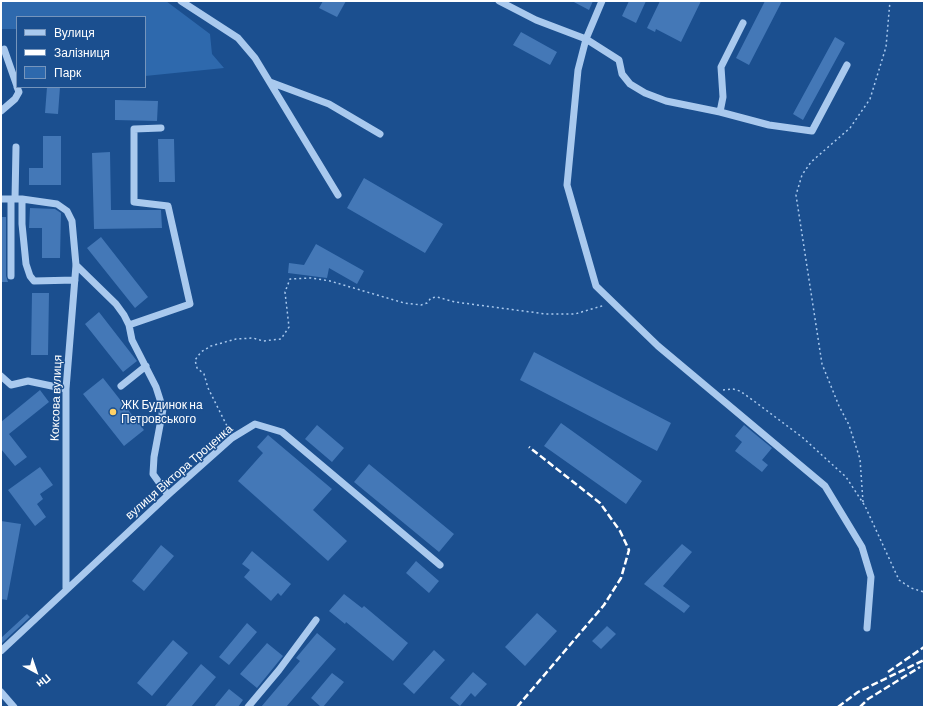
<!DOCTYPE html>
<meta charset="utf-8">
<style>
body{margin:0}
#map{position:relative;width:925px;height:708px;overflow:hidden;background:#1b4f8f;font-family:Barlow,sans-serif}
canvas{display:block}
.frame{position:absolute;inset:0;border:2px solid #fff;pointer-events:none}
.legend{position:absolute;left:16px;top:16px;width:130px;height:72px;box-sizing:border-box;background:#1b4f8f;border:1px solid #7695bc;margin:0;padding:5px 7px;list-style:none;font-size:12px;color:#fff}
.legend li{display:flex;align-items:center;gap:8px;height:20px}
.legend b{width:20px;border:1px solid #7695bc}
.north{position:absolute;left:16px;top:652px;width:40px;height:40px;-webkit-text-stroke:3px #1b4f8f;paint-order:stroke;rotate:140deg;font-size:11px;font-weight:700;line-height:16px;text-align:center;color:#fff}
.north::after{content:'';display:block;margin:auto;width:14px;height:18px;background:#fff;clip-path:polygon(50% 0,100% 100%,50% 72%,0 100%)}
</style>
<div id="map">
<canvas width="925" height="708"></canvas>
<div class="frame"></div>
<ul class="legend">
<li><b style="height:5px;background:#a9c9ee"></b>Вулиця</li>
<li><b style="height:5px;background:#fff"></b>Залізниця</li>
<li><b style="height:11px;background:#2e69ad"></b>Парк</li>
</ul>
<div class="north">Пн</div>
</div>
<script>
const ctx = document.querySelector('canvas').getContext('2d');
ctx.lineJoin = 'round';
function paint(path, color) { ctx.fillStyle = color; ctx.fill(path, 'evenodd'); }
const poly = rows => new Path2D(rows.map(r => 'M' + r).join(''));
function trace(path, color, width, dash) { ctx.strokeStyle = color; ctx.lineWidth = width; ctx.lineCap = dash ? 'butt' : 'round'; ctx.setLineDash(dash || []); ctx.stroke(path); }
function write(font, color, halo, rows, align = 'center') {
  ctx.font = font + ' Barlow,sans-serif'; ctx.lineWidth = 3; ctx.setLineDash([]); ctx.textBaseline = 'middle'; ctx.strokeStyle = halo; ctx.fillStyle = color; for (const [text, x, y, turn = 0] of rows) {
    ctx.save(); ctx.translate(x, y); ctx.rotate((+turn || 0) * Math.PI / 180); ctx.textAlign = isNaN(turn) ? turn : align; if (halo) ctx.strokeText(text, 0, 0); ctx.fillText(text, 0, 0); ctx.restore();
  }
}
const green = poly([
 [1,1,166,1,210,34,212,54,224,68,145,76,145,17,17,17,17,29,1,29]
]);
const building = poly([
 [323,1,346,1,337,17,319,8],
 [572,1,593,1,589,10],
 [629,1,646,1,636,23,622,16],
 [660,1,701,1,681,42,656,29,655,32,647,28],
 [765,1,782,1,749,65,736,58],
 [521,32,557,52,550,65,513,45],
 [835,37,845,43,803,120,793,114],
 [47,87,60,87,58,114,45,113],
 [115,100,158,101,157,121,115,120],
 [43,136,61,136,61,185,29,185,29,168,43,168],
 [158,139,174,139,175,182,159,182],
 [110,152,111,210,161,210,162,228,94,229,92,153],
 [364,178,443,224,425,253,347,208],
 [30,208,55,209,61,213,60,258,42,258,42,228,29,228],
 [1,217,6,217,6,276,8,282,1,282],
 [101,237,148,297,135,308,87,248],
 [316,244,364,271,357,284,329,268,327,278,288,273,289,263,304,265],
 [32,293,49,293,48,355,31,355],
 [99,312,137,361,123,372,85,324],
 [534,352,671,423,657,451,520,380],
 [103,378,144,430,124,446,83,394],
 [40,390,49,402,9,434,27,457,15,466,1,449,1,422],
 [561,423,642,481,626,504,544,446],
 [317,425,344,448,332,462,305,439],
 [744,425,772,448,762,460,768,465,762,472,735,451,742,442,735,436],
 [268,435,332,489,313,510,347,541,328,561,238,481,263,453,257,447],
 [369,464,454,534,439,552,354,482],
 [40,467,53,485,40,494,43,499,37,504,46,517,35,526,8,490],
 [1,521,21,524,7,600,1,599],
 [682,544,692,552,663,586,690,606,684,613,644,584],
 [161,545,174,556,144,591,132,581],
 [252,551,291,584,281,596,278,593,271,601,244,577,250,570,242,564],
 [416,561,439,581,429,593,406,573],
 [344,594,362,608,364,606,408,643,393,661,346,622,345,624,329,611],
 [537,613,557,631,525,666,505,647],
 [27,614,30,617,1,644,1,638],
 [247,623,257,632,229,665,219,657],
 [607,626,616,634,601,649,592,641],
 [317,633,336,649,286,707,261,707,300,661,296,658],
 [173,640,188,653,152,696,137,683],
 [267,643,283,656,257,688,240,674],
 [434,650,445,660,414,694,403,684],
 [201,664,216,677,191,707,165,707],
 [473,672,487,684,475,697,471,693,460,706,450,698],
 [332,673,344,682,323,707,321,707,311,698],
 [229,689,243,700,238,707,214,707]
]);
const path = poly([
 [723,390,733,389,740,391,754,401,802,437,846,477,865,506,899,580,911,588,924,592],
 [229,430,208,388,204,374,197,368,195,360,201,352,211,346,236,339,253,338,263,341,281,339,289,327,285,292,290,279,311,278,330,281,404,303,421,305,427,303,431,298,437,297,455,302,546,314,575,314,605,305],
 [863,502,860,459,849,425,839,406,822,364,796,195,802,175,811,162,850,128,870,99,886,47,890,1]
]);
const minor = poly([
 [181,1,238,38,255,58,338,195],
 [499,1,536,20,586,39,619,60,622,74,630,84,645,93,666,101,720,112,769,125,812,131,847,65],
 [602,1,586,39,578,70,567,185,596,286,658,346,825,486,862,547,871,577,867,628],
 [4,49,17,86],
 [270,82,329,104,380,134],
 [1,111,15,99,19,92,17,87],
 [720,112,723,97,721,67,743,23],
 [1,199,22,199,57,204,67,211,72,221,76,265,66,389,66,588],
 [11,199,11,276],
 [15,199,16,147],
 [22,199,22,224,26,264,30,276,34,281,75,280],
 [76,265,116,304,124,315,129,325,132,340,156,387,163,409,154,457,153,474,168,495],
 [129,325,190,304,168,206,134,202,134,129,161,128],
 [1,376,11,385,28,381,66,389],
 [121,386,146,366],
 [1,651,168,495,232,438,255,424,282,432,440,565],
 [1,692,14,707],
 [248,707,279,670,316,620]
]);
const rail = poly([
 [888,672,924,647],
 [517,707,604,605,621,578,629,550,620,531,600,503,529,447],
 [838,707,858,692,924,660],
 [860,707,868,699,920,667]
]);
const markers = [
 [113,412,4,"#ffd166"]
];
const streetNames = [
 ["Коксова вулиця",56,398,-88],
 ["вулиця Віктора Троценка",179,472,-41]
];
const poiNames = [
 ["ЖК Будинок на",121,405],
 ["Петровського",121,419]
];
paint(green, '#2e69ad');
paint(building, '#4478b7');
trace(path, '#a9c9ee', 1.5, [2, 3]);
trace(minor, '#a9c9ee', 7);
trace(rail, '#fff', 2.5, [7, 3]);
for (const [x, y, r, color] of markers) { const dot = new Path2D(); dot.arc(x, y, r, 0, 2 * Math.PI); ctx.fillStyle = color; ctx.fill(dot); trace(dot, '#1b4f8f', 1.5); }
write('12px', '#fff', '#1b4f8f', streetNames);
write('12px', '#fff', '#1b4f8f', poiNames, 'left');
</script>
